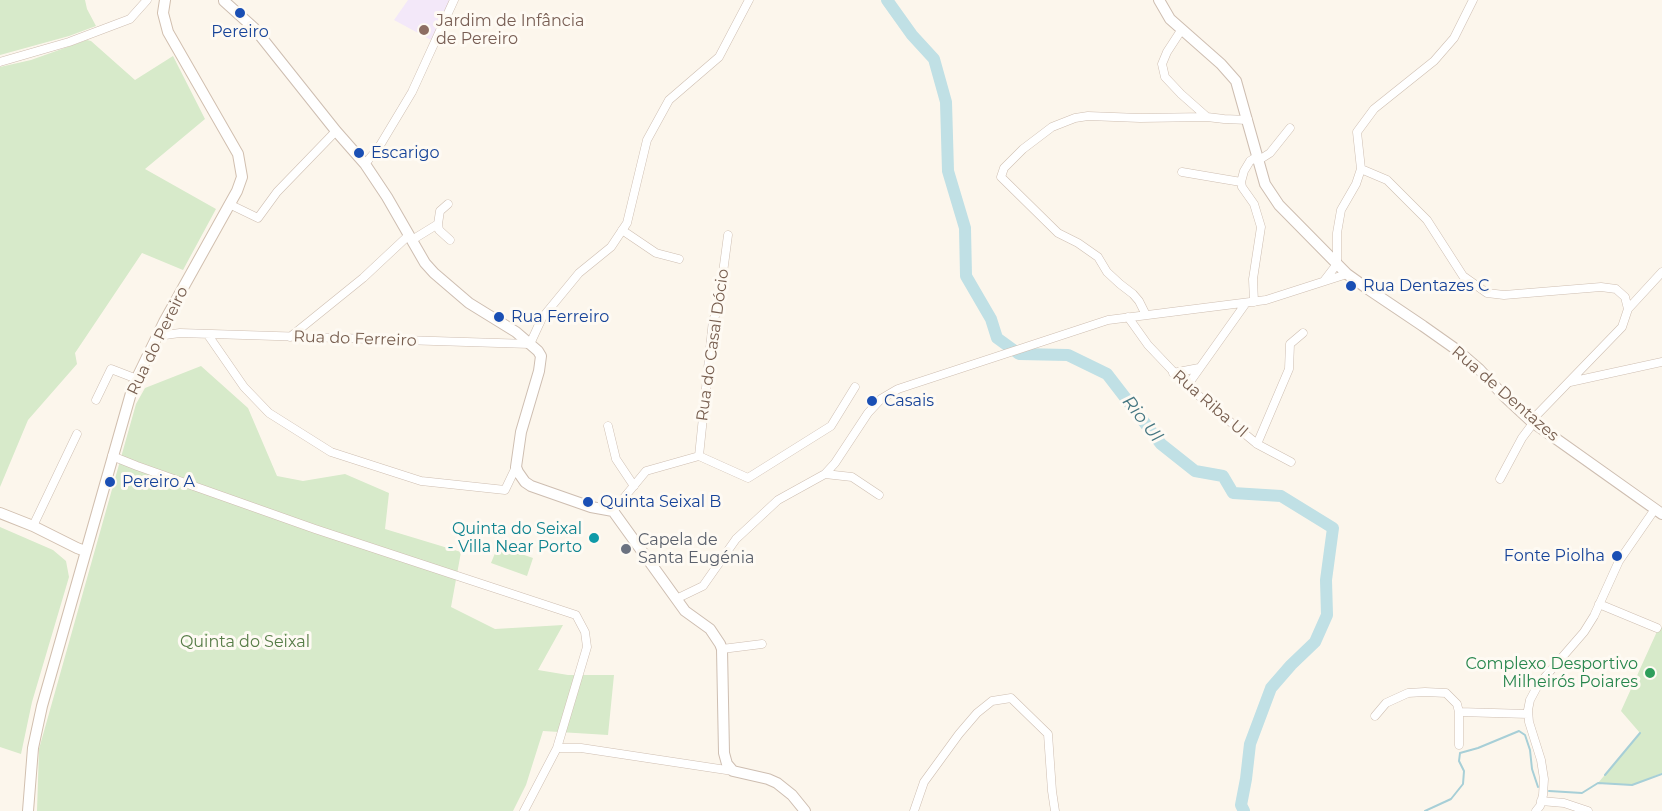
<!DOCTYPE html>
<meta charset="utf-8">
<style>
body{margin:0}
canvas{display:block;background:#fcf6ec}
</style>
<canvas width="1662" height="811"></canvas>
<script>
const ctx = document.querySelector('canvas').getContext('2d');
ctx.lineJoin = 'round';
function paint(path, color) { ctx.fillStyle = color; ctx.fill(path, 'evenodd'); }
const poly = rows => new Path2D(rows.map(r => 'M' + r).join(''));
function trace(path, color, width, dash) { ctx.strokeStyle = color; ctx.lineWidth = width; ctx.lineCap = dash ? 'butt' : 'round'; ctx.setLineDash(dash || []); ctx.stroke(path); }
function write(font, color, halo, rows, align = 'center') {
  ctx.font = font + ' Montserrat,sans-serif'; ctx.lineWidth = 6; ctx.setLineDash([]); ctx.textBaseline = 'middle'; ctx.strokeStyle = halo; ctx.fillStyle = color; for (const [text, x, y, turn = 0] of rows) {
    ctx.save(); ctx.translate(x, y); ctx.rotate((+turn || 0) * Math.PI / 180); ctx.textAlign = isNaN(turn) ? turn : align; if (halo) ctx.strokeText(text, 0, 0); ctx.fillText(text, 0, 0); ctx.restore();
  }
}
const education = poly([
 [408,0,450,0,431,40,394,20]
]);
const green = poly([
 [0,0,85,0,87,9,96,26,69,36,0,55],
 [87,40,91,41,135,80,173,56,205,119,145,169,216,209,183,270,142,253,75,353,77,364,28,420,0,487,0,67,31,60],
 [201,366,248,408,277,476,303,481,345,474,389,493,385,529,461,552,451,607,495,629,563,625,538,670,568,675,614,675,608,735,543,731,526,785,513,811,37,811,39,749,136,404,145,388],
 [0,527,53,550,66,561,69,577,32,702,21,754,0,747],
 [498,546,533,558,527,576,491,563],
 [1659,627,1662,628,1662,773,1632,785,1598,783,1640,733,1621,711]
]);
const stream = poly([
 [1605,775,1640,733],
 [1549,791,1582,793,1598,783,1632,785,1662,774],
 [1425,811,1451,799,1463,784,1464,771,1459,761,1460,753,1478,748,1519,731,1525,735,1530,750,1532,769,1538,787]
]);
const river = poly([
 [887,0,912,35,934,59,946,102,948,171,965,228,966,276,991,319,997,338,1019,354,1068,355,1107,374,1161,444,1195,471,1223,476,1233,493,1281,496,1333,528,1326,580,1327,615,1315,642,1291,665,1271,688,1250,744,1246,779,1241,805,1244,811]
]);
const minor = poly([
 [1182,29,1167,52,1162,64,1165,77,1181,94,1207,117,1224,119,1248,120],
 [0,62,69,42,130,19,147,0],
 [1259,160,1270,153,1290,128],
 [365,164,379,147,412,92,454,0],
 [1361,169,1387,180,1427,220,1463,276,1487,293,1504,295,1601,287,1616,289,1625,297,1628,309,1622,327,1531,421],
 [1182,172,1241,182],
 [229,204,258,218,277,192,336,131],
 [448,204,440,211,438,224,439,230,450,240],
 [622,230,656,253,679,259],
 [412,240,438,224],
 [1324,281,1337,264,1337,233,1341,210,1356,184,1361,169,1357,132,1374,109,1434,61,1454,38,1473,0],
 [1254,302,1253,279,1261,227,1254,204,1242,187,1241,182,1244,171,1250,161,1258,156],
 [1628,309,1662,272],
 [1146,315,1139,301,1133,294,1120,284,1107,272,1098,257,1078,243,1058,233,1001,177,1004,168,1023,149,1052,127,1075,118,1088,116,1140,118,1207,117],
 [1128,317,1148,345,1187,386,1257,444,1291,462],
 [208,335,244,387,269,413,331,452,421,481,505,490,516,467],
 [157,336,180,333,530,344,542,318,579,273,611,247,627,223,647,140,669,100,719,57,749,0],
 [290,337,363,278,409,235],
 [1173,373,1199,368],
 [1570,382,1662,362],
 [1187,386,1246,303],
 [96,400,111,369,137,379],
 [608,426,616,459,634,486],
 [1257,444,1289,369,1290,344,1303,333],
 [112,456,137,466,315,529,576,615,585,632,587,647,557,748],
 [699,456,713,320,718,310,728,235],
 [825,474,852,477,879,495],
 [1500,479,1522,438,1534,422],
 [613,511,646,471,699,456,748,478,831,426,855,387],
 [33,526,77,434],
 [676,599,703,586,736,539,778,500,825,474,835,463,868,413,881,399,898,389,1108,320,1266,300,1347,274],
 [1599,604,1657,628],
 [722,649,762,644],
 [1375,716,1386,703,1408,693,1425,692,1446,693,1457,704,1459,712,1528,714],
 [1459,745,1459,712],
 [1541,801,1564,803,1588,811],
 [524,811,557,748,581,748,733,771],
 [914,811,924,782,959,734,977,713,992,701,1011,698,1048,734,1052,791,1055,811],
 [1536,811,1540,806,1543,795,1544,779,1541,760,1529,722,1528,710,1530,700,1538,685,1584,632,1594,616,1619,561,1655,509]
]);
const tertiary = poly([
 [1159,0,1170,19,1221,64,1236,81,1265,184,1279,205,1347,274,1368,289,1423,326,1457,350,1479,369,1503,395,1531,421,1662,514],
 [224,1,254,28,336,131,365,164,387,197,425,263,434,273,469,303,516,332,538,351,541,356,539,371,521,432,516,467,518,472,525,482,531,486,591,507,613,511,685,611,710,629,720,644,722,649,724,753,727,764,733,771,768,779,777,783,792,795,805,811]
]);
const secondary = poly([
 [0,513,33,526,77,548,85,551],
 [28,811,33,748,42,706,133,386,164,322,237,191,242,177,238,154,168,32,163,13,165,0]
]);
const markers = [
 [240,13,6,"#1a4fb4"],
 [424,30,6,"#8d6e63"],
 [359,153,6,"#1a4fb4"],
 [1351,286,6,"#1a4fb4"],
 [499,317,6,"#1a4fb4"],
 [872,401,6,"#1a4fb4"],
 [110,482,6,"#1a4fb4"],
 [588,502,6,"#1a4fb4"],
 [594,538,6,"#0f9aa8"],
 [626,549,6,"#6b7280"],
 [1617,556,6,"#1a4fb4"],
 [1650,673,6,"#2e9e5b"]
];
const educationNames = [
 ["Jardim de Infância",436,21],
 ["de Pereiro",436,39]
];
const transitNames = [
 ["Pereiro",240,32,"center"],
 ["Escarigo",371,153],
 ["Rua Dentazes C",1363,286],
 ["Rua Ferreiro",511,317],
 ["Casais",884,401],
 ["Pereiro A",122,482],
 ["Quinta Seixal B",600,502],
 ["Fonte Piolha",1605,556,"right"]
];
const streetNames = [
 ["Rua do Ferreiro",355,339,2],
 ["Rua do Pereiro",158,341,-64],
 ["Rua do Casal Dócio",713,345,-82],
 ["Rua de Dentazes",1505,394,41],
 ["Rua Riba Ul",1210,404,41]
];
const cultureNames = [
 ["Quinta do Seixal",582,529],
 ["- Villa Near Porto",582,547]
];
const worshipNames = [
 ["Capela de",638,540],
 ["Santa Eugénia",638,558]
];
const parkNames = [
 ["Quinta do Seixal",245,642]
];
const leisureNames = [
 ["Complexo Desportivo",1638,664],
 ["Milheirós Poiares",1638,682]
];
const waterNames = [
 ["Rio Ul",1142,419,52]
];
paint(education, '#f3e8f9');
paint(green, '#d7eaca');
trace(stream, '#a7cfd7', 2);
trace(river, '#c0e0e5', 12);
trace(minor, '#cebeb1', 9);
trace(tertiary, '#cebeb1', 12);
trace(secondary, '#d1bfaf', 12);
trace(minor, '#fff', 8);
trace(tertiary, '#fff', 10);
trace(secondary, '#fff', 10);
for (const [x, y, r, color] of markers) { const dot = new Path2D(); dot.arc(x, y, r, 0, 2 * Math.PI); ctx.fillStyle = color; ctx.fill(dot); trace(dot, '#fefaf3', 2); }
write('16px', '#785e54', '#fefaf3', educationNames, 'left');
write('16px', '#164399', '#fefaf3', transitNames, 'left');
write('16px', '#775e4f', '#fefaf3', streetNames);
write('16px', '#0d838f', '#fefaf3', cultureNames, 'right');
write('16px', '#5b616d', '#fefaf3', worshipNames, 'left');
write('16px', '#567c47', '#fefaf3', parkNames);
write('16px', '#27864d', '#fefaf3', leisureNames, 'right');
write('italic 18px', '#467782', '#fefaf3', waterNames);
</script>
